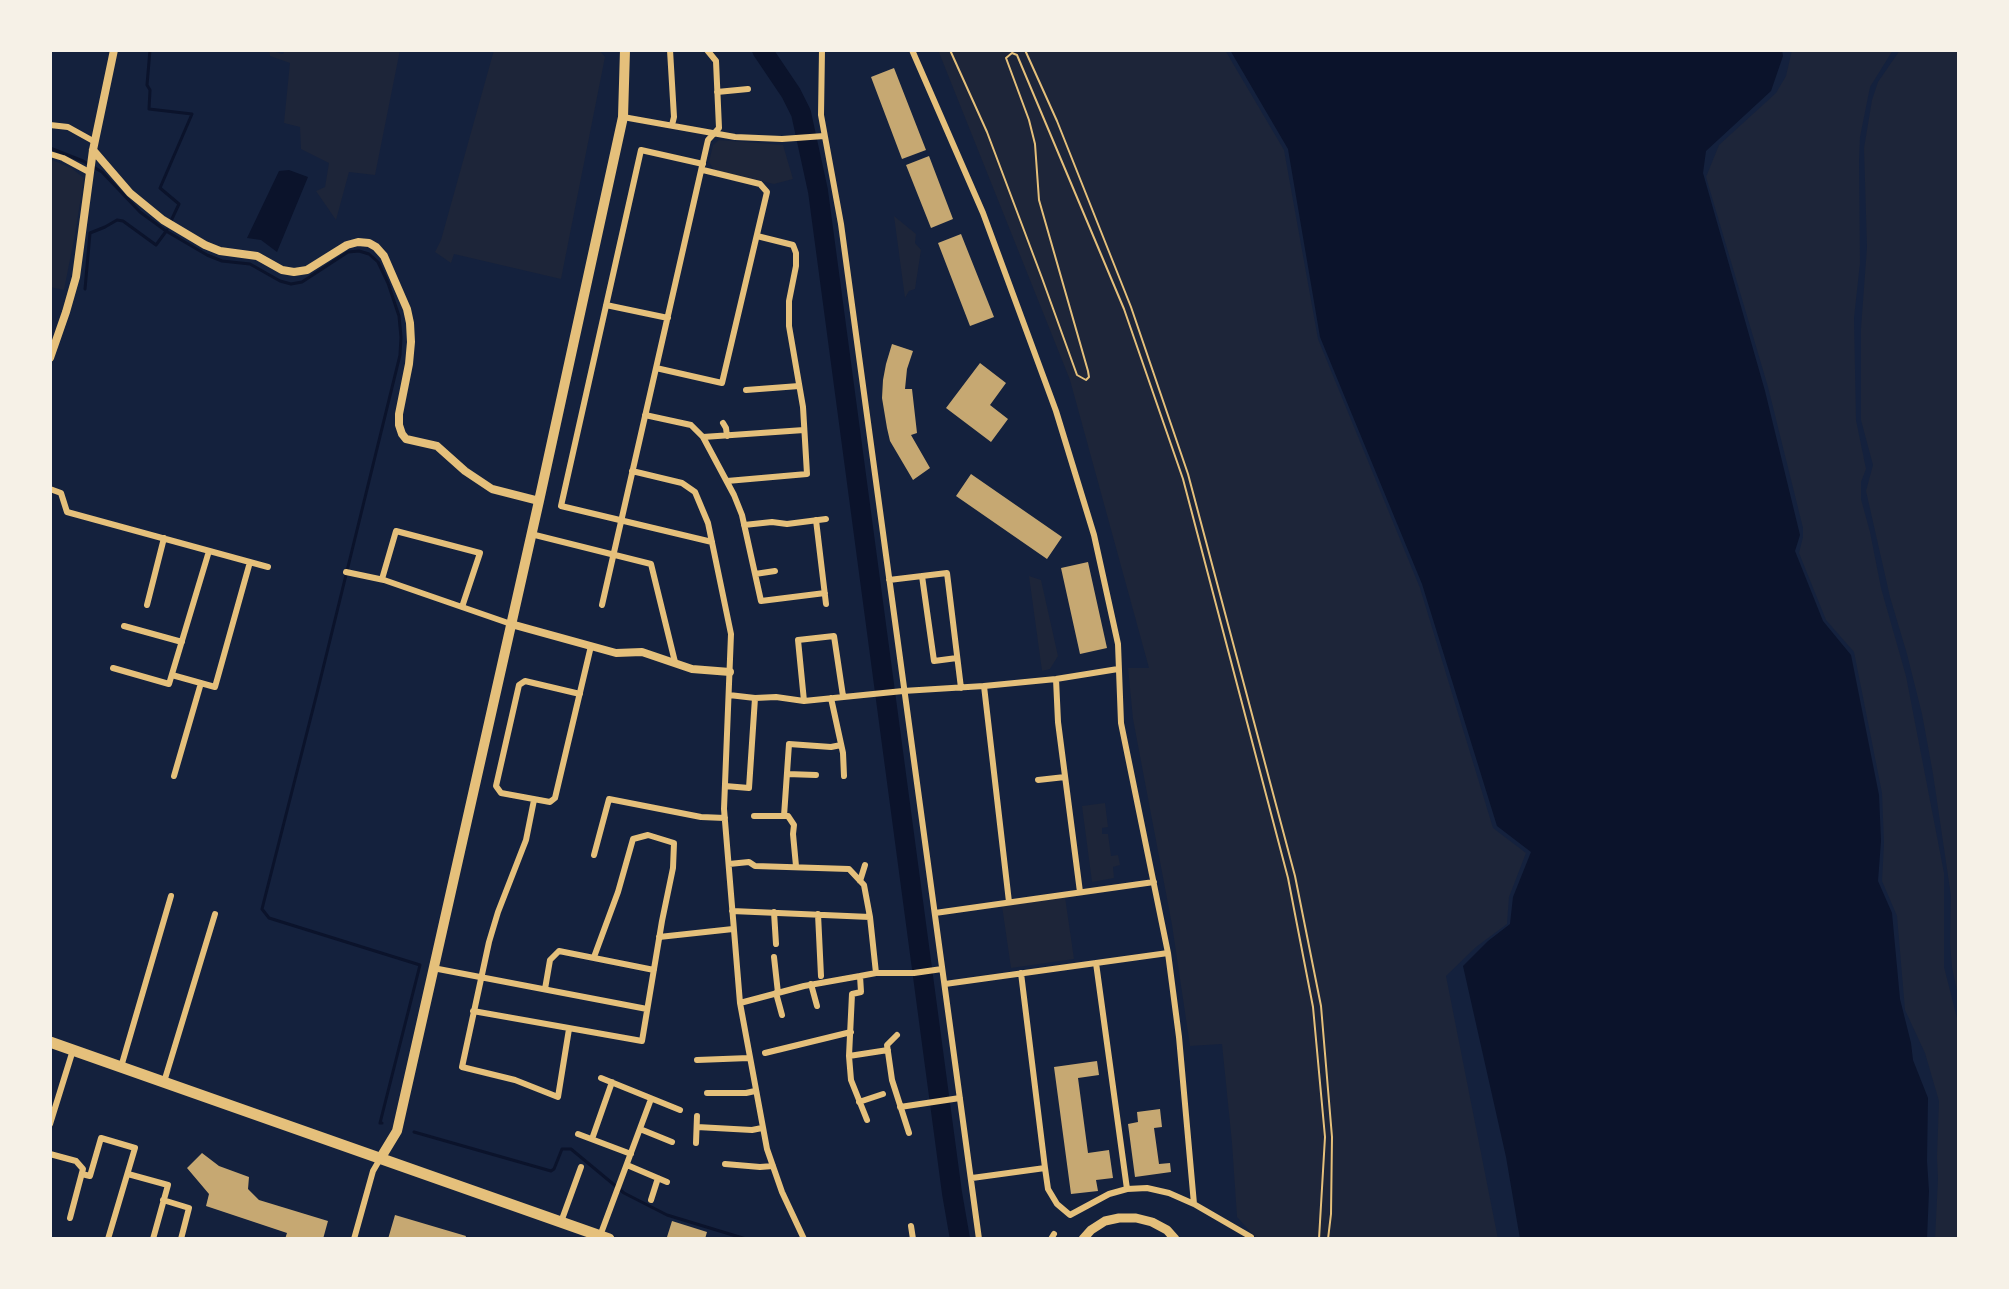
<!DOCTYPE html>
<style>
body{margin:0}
#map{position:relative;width:2009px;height:1289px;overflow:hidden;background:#14213d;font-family:Jost,sans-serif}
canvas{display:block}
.frame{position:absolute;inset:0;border:52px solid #f6f1e7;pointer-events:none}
</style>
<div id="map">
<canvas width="2009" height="1289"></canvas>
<div class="frame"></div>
</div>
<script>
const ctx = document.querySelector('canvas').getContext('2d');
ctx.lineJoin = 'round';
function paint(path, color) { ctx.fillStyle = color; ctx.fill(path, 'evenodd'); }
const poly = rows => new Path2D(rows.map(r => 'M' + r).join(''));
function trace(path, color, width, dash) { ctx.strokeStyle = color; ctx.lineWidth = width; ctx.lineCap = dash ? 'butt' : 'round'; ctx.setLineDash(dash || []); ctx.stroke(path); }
const green = poly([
 [269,50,283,54,285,50,400,50,375,175,349,172,336,220,316,191,325,187,329,163,301,149,300,127,284,123,290,63,270,56],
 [494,50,599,50,605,57,561,279,454,254,451,263,435,252,441,240],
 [938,50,1225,50,1284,150,1318,339,1420,588,1493,828,1526,853,1509,897,1507,924,1476,947,1446,976,1498,1239,1257,1239,1237,1217,1232,1143,1222,1044,1190,1046,1172,925,1133,719,1128,668,1149,668,1070,380],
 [1792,50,1893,50,1870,87,1860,137,1859,161,1860,263,1854,318,1856,420,1866,469,1861,482,1861,499,1870,532,1881,588,1906,676,1944,873,1944,967,1959,1026,1959,1239,1935,1239,1938,1179,1937,1157,1939,1101,1925,1053,1905,1010,1897,916,1882,881,1884,843,1882,793,1854,652,1826,620,1799,553,1803,537,1803,528,1768,387,1706,177,1719,145,1776,93,1786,76],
 [1900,50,1959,50,1959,1001,1952,967,1950,943,1951,896,1933,774,1922,714,1907,654,1890,597,1866,491,1873,465,1861,420,1861,328,1867,247,1864,148,1872,100,1878,82],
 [719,140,783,145,793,179,774,184,714,170,709,162,713,145],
 [50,159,71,168,84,178,75,234,64,290,50,287],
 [894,216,916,234,915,243,921,250,915,289,909,291,905,298],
 [1029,576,1041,580,1058,656,1050,669,1042,671],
 [1105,803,1108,827,1102,828,1102,834,1108,834,1111,856,1118,855,1120,865,1113,867,1114,878,1092,882,1082,806],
 [1065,897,1074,959,1011,968,1002,906]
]);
const water = poly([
 [1230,50,1782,50,1783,56,1771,91,1706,151,1703,173,1765,391,1800,535,1795,551,1823,621,1851,655,1879,795,1881,841,1878,881,1892,913,1900,999,1911,1043,1913,1060,1928,1098,1927,1161,1929,1191,1927,1239,1520,1239,1506,1157,1463,966,1488,941,1510,924,1513,897,1531,852,1497,826,1422,584,1320,337,1288,149],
 [289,170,308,177,277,252,261,240,247,238,279,171]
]);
const stream = poly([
 [150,50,147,85,150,90,149,109,192,114,160,188,179,204,170,223],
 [50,148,83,161,102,172,140,212,166,231,207,255,222,261,250,264,280,281,291,284,302,282,348,252,359,251,369,254,378,262,388,283,399,316,401,337,400,355,317,693,262,909,269,918,420,965,380,1123,382,1123],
 [85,289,90,233,105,227,117,220,123,221,156,245,167,230],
 [414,1132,551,1171,554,1169,562,1149,571,1149,624,1193,667,1215,746,1239]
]);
const river = poly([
 [762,50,791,93,801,113,818,191,952,1193,960,1239]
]);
const building = poly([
 [894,68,926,150,902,159,871,77],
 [929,156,953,219,931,228,906,165],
 [961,234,994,317,970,326,938,243],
 [892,344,913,351,907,369,905,389,912,389,917,433,911,435,930,468,913,480,890,441,887,428,882,398,883,380,886,364],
 [980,363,1006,383,990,405,1008,419,991,442,946,408],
 [971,474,1062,537,1047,559,956,496],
 [1088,562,1107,648,1080,654,1061,568],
 [1097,1061,1099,1075,1078,1078,1088,1153,1109,1150,1113,1178,1096,1180,1098,1191,1071,1194,1054,1067],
 [1160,1109,1162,1127,1154,1128,1159,1164,1170,1163,1171,1172,1135,1177,1128,1124,1138,1122,1137,1112],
 [202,1153,219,1166,249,1177,248,1189,259,1200,328,1221,323,1239,285,1239,287,1233,206,1206,209,1194,187,1168],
 [395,1215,466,1236,465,1239,388,1239],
 [672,1221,707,1232,705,1239,673,1239,667,1237]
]);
const path = poly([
 [950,50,987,132,1042,278,1077,375,1086,380,1089,377,1088,371,1039,200,1035,144,1029,120,1006,58,1012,53,1017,55,1124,309,1183,479,1288,878,1313,1007,1325,1137,1319,1239],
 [1025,50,1057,121,1131,307,1188,474,1295,876,1321,1006,1332,1137,1331,1214,1328,1239]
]);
const minor = poly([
 [670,50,674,117,672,125],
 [822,50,821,115,841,224,979,1239],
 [912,50,983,213,1056,411,1094,535,1118,644,1121,723,1168,953,1179,1037,1194,1204],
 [717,92,748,89],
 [623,117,735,137,782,139,824,136],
 [50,125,68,127,95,142],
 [50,154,63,158,89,172],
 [703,164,641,150,561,506,712,542],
 [606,305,668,318],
 [656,368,722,383,767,192,760,184,703,170],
 [746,390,799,386],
 [645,415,691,425,703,437,734,495,742,515,761,601,825,593],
 [723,423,726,428,727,436],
 [703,437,804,430],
 [632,471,682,483,695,492,708,523,731,634,724,809,740,1003,767,1149,782,1192,804,1239],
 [727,481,807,474,803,407,789,326,789,301,796,266,796,253,793,245,757,236],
 [50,489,61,493,67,512,268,567],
 [816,520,826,604],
 [744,525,772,522,787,524,826,519],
 [531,534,651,564,675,662],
 [346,572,384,580,511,624],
 [755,574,775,571],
 [922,576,934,661,957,658],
 [382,579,396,531,480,553,462,607],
 [889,580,947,573,961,688],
 [147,605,164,538],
 [602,605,708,140,719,128,716,61,707,50],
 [124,626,182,642],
 [113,668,169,684,209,551],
 [172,675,215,687,250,562],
 [1056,679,1058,722,1080,892],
 [984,686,1009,902],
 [580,694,525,681,519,685,496,786,501,793,550,802,555,798,591,646],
 [729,695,755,698,776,697,804,701,903,691,984,686,1056,679,1118,669],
 [831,698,843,753,844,776],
 [804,701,798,640,834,636,843,696],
 [787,774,816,775],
 [174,776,201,683],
 [1038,780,1065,777],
 [725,786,749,788,755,698],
 [534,800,526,840,498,912,489,942,462,1067,515,1080,558,1097,569,1029],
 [754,816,788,816,794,825,793,834,796,866],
 [784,816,789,744,831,747,841,745],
 [594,855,609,799,701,817,725,818],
 [729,864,749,862,755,866,849,869,864,885,870,917],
 [860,881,865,865],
 [732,911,870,917,876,973,860,976,861,992,852,994,849,1056,851,1080,867,1120],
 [774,912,776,944],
 [935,913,1154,882],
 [818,914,821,976],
 [659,937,733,929],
 [774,957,778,993],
 [1096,963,1127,1189],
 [433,968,647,1009],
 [876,973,914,973,942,969],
 [1021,973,1045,1168],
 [811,984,817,1006],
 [945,984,1168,953],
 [545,989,550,960,559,951,654,970],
 [776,993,782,1015],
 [740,1003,804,986,860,976],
 [473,1011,642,1041,662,921,673,868,674,843,648,835,633,839,618,892,594,957],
 [897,1035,887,1045,892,1080,909,1133],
 [765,1053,851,1032],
 [849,1056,888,1050],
 [697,1060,749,1058],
 [121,1067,171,896],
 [601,1078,680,1110],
 [164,1082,215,914],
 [707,1093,746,1093,755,1091],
 [859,1102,883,1094],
 [900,1107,960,1098],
 [50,1124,73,1050],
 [697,1127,752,1130,762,1128],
 [640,1129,672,1142],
 [578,1134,631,1154],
 [592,1139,612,1082],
 [696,1143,697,1116],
 [50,1154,76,1161,83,1169,70,1218],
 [725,1164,760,1167,773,1166],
 [627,1165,667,1182],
 [82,1174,90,1176,101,1138,135,1148,108,1239],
 [128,1174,168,1185,153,1239],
 [972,1178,1045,1168,1048,1189,1057,1204,1070,1215,1109,1194,1127,1189,1147,1188,1169,1193,1194,1204,1251,1237,1250,1239],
 [163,1200,189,1208,181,1239],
 [651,1200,658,1178],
 [561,1222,581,1167],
 [911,1226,913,1239],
 [600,1236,651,1099],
 [354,1239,373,1171,380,1159],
 [1051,1239,1054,1234]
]);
const tertiary = poly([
 [93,150,130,193,163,220,205,245,220,251,257,256,282,270,294,272,307,270,347,245,358,242,369,243,376,247,384,256,407,309,410,323,411,342,409,364,399,414,399,425,402,434,406,439,437,446,465,471,492,489,539,501],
 [50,358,66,312,76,277,93,150,114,50],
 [511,624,616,653,642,652,692,669,730,672]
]);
const secondary = poly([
 [1083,1239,1091,1230,1105,1221,1119,1218,1136,1218,1152,1222,1167,1230,1175,1239]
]);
const primary = poly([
 [380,1159,397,1131,539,501,623,117,625,50]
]);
const trunk = poly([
 [50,1042,609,1239]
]);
paint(green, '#1d2539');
paint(water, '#0b132b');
trace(stream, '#0b132b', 3);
trace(river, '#0b132b', 20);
paint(building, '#c6a872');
trace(path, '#e5c07b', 2);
trace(minor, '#e5c07b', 6);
trace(tertiary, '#e5c07b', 8);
trace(secondary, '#e5c07b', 9);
trace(primary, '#e5c07b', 10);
trace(trunk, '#e5c07b', 11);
</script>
